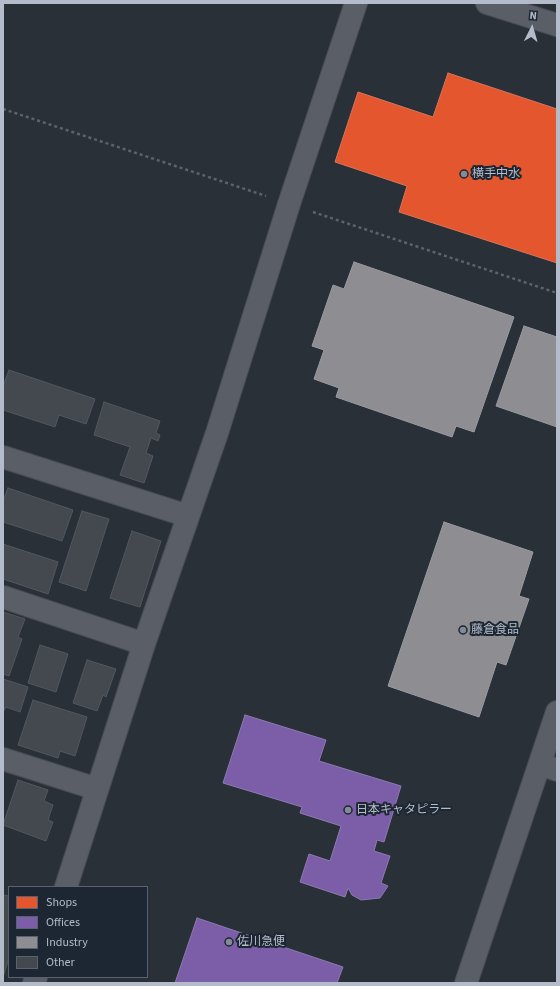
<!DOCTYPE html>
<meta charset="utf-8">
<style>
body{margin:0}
#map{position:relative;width:560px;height:986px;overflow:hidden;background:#2a3038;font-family:"Source Sans 3",sans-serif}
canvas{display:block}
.frame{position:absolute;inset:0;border:4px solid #b4bcc9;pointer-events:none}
.legend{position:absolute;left:8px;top:886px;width:140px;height:92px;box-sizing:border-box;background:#1d2633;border:1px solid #59626f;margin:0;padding:5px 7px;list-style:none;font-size:12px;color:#b4bcc9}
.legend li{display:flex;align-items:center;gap:8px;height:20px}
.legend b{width:20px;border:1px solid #59626f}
.north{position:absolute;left:512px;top:8px;width:40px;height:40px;-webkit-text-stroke:3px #1d2633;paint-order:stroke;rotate:5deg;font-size:11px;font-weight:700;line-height:16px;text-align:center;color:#b4bcc9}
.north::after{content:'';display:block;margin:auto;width:14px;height:18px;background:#b4bcc9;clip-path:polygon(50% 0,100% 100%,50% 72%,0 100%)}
</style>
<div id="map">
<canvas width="560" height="986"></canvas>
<div class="frame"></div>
<ul class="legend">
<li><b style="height:11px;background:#e4572e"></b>Shops</li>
<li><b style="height:11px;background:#7b5ea7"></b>Offices</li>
<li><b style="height:11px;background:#8d8d92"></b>Industry</li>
<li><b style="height:11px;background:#444950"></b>Other</li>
</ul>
<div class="north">N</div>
</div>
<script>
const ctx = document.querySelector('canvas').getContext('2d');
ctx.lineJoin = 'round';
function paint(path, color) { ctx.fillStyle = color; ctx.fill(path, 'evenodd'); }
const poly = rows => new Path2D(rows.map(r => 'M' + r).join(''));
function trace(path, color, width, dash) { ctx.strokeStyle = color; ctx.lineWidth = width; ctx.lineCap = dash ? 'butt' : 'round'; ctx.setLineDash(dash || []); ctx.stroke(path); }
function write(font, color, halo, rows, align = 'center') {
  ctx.font = font + ' "Source Sans 3","Noto Sans JP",sans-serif'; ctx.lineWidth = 4; ctx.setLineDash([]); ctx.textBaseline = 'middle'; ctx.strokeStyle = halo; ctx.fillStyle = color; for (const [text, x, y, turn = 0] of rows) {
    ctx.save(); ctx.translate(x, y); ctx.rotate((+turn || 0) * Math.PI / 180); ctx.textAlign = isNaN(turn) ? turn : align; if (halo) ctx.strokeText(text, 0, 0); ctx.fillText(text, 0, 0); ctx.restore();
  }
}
const shops = poly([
 [448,73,557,109,557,263,399,212,407,186,335,162,358,92,433,117,448,73]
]);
const offices = poly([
 [245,715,326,740,319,761,401,786,384,842,377,840,374,851,390,856,381,883,388,886,380,898,361,900,352,895,348,888,345,897,300,882,309,854,330,861,341,826,300,813,302,807,223,783,245,715],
 [197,918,343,967,337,983,175,983,197,918]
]);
const industry = poly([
 [354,262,514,317,474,432,456,426,452,437,336,397,339,388,314,379,324,350,312,346,333,285,344,289,354,262],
 [524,326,557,337,557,427,496,406,524,326],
 [444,522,533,552,519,596,529,599,506,665,497,662,479,717,388,686,444,522]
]);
const building = poly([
 [9,370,95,399,86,424,59,415,55,427,3,410,3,386,9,370],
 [104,402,160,421,156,433,160,435,158,441,151,438,146,453,153,456,144,483,120,475,130,447,94,435,104,402],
 [8,488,73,510,62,541,3,522,3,501,8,488],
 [82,511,109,519,86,591,59,582,82,511],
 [132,531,161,541,140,607,110,598,132,531],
 [3,544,58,562,48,594,3,579,3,544],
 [3,612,25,619,18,637,22,639,9,676,3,674,3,612],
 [40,645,68,654,56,692,28,683,40,645],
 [87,660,116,669,106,697,103,695,97,711,73,703,87,660],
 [3,679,28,687,20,712,6,707,3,712,3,679],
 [33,700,87,717,75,756,60,751,58,758,18,745,33,700],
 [18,780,48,790,44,801,53,805,48,820,53,822,46,841,3,825,18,780],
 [3,895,9,896,9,958,3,977,3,895]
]);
const path = poly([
 [3,109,266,196],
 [313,212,557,293]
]);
const minor = poly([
 [487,3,557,25],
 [3,457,188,516],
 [3,597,144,644],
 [3,759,97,789],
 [540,764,557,770],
 [66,887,144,644,217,433,289,204,356,3],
 [34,983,36,977],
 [466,983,557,712]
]);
const markers = [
 [464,174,4,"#848b96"],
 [463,630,4,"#848b96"],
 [348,810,4,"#848b96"],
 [229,942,4,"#848b96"]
];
const poiNames = [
 ["横手中水",472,174],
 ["藤倉食品",471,630],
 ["日本キャタピラー",356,810],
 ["佐川急便",237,942]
];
paint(shops, '#e4572e');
trace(shops, '#d6755c', 1);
paint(offices, '#7b5ea7');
trace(offices, '#8c7ab1', 1);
paint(industry, '#8d8d92');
trace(industry, '#999ba2', 1);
paint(building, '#444950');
trace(building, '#52575f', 1);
trace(minor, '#484c53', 24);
trace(path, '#5d636a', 2.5, [3, 3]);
trace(minor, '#5a5e66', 22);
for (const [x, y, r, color] of markers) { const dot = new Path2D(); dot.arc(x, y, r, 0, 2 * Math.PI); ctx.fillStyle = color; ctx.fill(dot); trace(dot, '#1d2633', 1.5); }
write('12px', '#b4bcc9', '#1d2633', poiNames, 'left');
</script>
